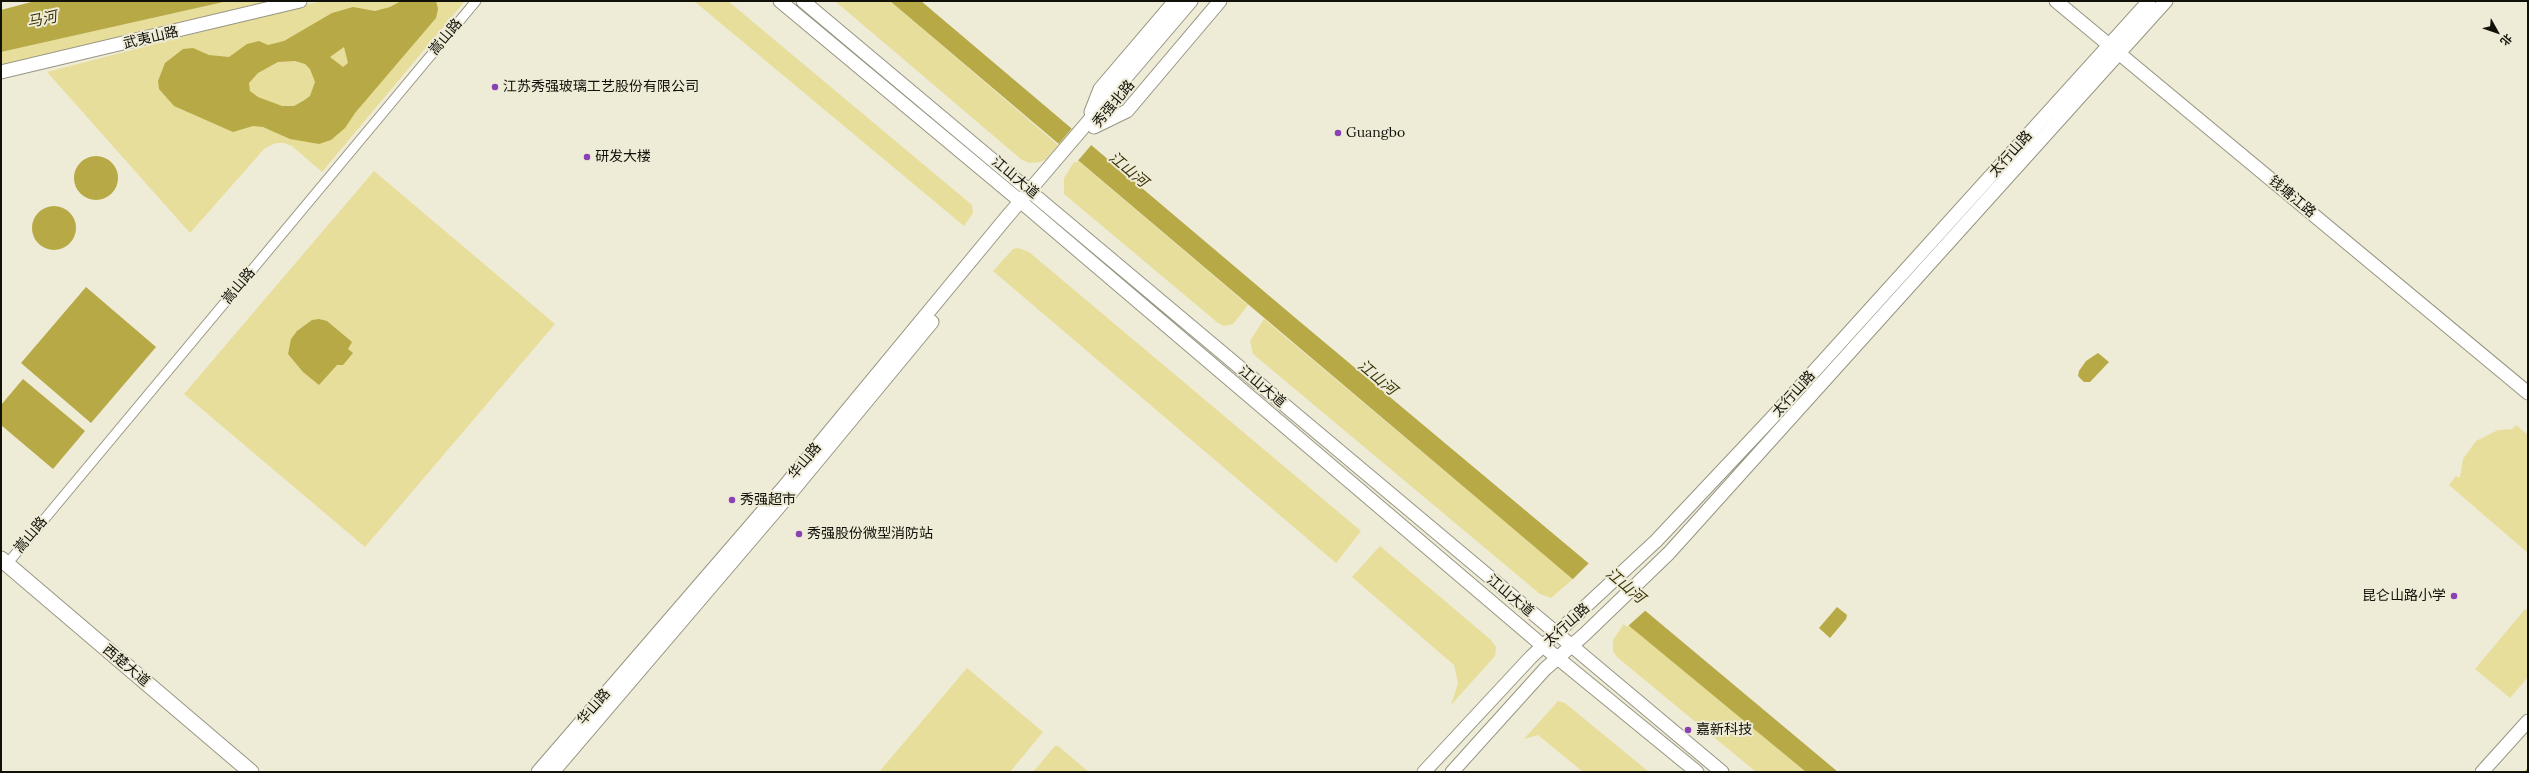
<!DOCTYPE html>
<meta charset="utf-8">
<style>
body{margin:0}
#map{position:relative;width:2529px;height:773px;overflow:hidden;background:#eeebd7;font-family:Lora,"Noto Sans SC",serif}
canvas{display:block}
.frame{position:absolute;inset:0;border:2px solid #111009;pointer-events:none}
.north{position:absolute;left:2477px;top:12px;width:40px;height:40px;-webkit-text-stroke:3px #eeebd7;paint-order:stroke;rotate:130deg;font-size:11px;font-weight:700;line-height:16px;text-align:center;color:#111009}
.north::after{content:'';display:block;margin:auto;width:14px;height:18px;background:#111009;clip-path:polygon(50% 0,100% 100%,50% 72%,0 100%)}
</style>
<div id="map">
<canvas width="2529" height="773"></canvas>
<div class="frame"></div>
<div class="north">北</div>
</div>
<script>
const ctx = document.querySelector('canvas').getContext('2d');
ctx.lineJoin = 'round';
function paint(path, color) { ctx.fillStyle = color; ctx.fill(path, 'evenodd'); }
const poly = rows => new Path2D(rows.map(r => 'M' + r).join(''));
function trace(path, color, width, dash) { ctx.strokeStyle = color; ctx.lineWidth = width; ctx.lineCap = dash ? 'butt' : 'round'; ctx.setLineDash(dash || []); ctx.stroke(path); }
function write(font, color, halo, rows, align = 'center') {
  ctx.font = font + ' Lora,"Noto Sans SC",serif'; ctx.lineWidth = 4; ctx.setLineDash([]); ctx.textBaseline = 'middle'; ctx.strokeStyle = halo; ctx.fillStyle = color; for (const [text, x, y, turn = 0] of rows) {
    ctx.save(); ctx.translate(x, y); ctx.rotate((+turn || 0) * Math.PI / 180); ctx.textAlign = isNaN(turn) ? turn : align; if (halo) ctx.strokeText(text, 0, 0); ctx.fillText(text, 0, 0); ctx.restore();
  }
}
const green = poly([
 [228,1,288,1,1,67,1,52],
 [321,1,465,1,322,172,292,146,284,143,276,143,265,148,190,233,47,72],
 [694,1,728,1,972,205,973,213,964,226],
 [835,1,890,1,1058,145,1045,160,1040,162,1030,163,1022,160],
 [1076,159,1248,305,1233,324,1224,326,1218,323,1064,194,1064,178],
 [374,171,555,324,365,547,184,394],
 [1018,248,1029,252,1361,531,1336,563,993,271,1013,249],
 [1264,319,1573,579,1551,598,1540,594,1253,354,1250,341],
 [2516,425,2528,435,2528,553,2449,485,2456,476,2460,478,2463,459,2476,441,2498,430,2512,429],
 [1380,546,1491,640,1496,647,1495,656,1451,705,1458,683,1454,665,1352,577],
 [2525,609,2528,611,2528,677,2510,698,2475,669],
 [1625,622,1806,772,1756,772,1617,657,1613,651,1613,640],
 [967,668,1043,732,1010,772,879,772],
 [1558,701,1565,703,1649,772,1583,772,1538,735,1524,739],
 [1055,746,1058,746,1089,772,1033,772]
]);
const water = poly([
 [35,1,228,1,1,52,1,10],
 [401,1,436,1,438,9,436,18,355,113,345,128,331,140,319,144,290,139,263,127,253,126,233,132,174,106,159,89,158,81,165,63,183,49,193,48,209,55,229,57,247,44,259,41,268,45,284,41,332,13,353,7,375,11,390,7],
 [344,47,348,63,343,67,330,57],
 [295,61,305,64,310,69,315,82,310,96,303,101,294,106,282,106,258,97,250,91,249,83,258,73,278,62],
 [890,1,921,1,1299,321,1838,772,1806,772,1582,587],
 '74 178a22 22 0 1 1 44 0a22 22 0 1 1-44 0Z',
 '32 228a22 22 0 1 1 44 0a22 22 0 1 1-44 0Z',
 [86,287,156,347,91,423,21,363],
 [319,319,327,321,352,342,348,349,353,353,343,365,337,365,319,385,303,372,288,354,291,339,297,331,312,320],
 [2098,353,2109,362,2090,382,2084,382,2078,376,2079,371,2086,361],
 [23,379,85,431,53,469,1,425,1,405],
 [1837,607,1847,615,1846,619,1830,638,1819,628]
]);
const pier = poly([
 [1073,127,1093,143,1076,163,1057,146],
 [1590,562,1647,609,1627,627,1571,581]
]);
const stream = poly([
 [2526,772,2528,770]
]);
const street = poly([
 [7,564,476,1]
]);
const secondary = poly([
 [780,1,1020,201,1543,646,1697,772],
 [803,1,1722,772],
 [2056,1,2528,393],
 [1,72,300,1],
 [1091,112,1100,89,1175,1],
 [1094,127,1127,111,1220,1],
 [538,772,783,488,1006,218,1191,1],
 [553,772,790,494,932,322],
 [1424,772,1531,657,1656,541,1770,420,2149,1],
 [1452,772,1545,669,1585,634,1669,553,2166,1],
 [2482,772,2528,721]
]);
const primary = poly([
 [1,559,251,772]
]);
const markers = [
 [495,87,4,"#8a41b3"],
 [1338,133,4,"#8a41b3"],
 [587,157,4,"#8a41b3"],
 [732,500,4,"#8a41b3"],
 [799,534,4,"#8a41b3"],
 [2454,596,4,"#8a41b3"],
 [1688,730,4,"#8a41b3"]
];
const streetNames = [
 ["嵩山路",446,37,-50],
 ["武夷山路",151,38,-13],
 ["秀强北路",1114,104,-50],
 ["太行山路",2011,154,-48],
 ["江山大道",1015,178,40],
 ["钱塘江路",2292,197,40],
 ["嵩山路",239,286,-50],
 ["江山大道",1262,387,40],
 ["太行山路",1794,394,-48],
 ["华山路",805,461,-50],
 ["嵩山路",31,535,-50],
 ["江山大道",1510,596,40],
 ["太行山路",1567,625,-42],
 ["西楚大道",126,666,40],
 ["华山路",594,707,-49]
];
const poiNames = [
 ["江苏秀强玻璃工艺股份有限公司",503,87],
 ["Guangbo",1346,133],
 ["研发大楼",595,157],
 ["秀强超市",740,500],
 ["秀强股份微型消防站",807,534],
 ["昆仑山路小学",2446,596,"right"],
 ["嘉新科技",1696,730]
];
const waterNames = [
 ["马河",42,20,-12],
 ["江山河",1128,170,40],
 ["江山河",1377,378,40],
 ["江山河",1625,586,40]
];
paint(green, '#e8de9b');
paint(water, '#b7a945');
paint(pier, '#eeebd7');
trace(stream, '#b7a945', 3);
trace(street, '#989582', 11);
trace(secondary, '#989582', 15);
trace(primary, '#989582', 17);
trace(street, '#fff', 9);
trace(secondary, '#fff', 13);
trace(primary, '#fff', 15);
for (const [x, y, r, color] of markers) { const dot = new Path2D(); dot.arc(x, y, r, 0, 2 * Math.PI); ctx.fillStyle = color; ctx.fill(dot); trace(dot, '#eeebd7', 1.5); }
write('14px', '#111009', '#eeebd7', streetNames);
write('14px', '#111009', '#eeebd7', poiNames, 'left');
write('italic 15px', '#383205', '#eeebd7', waterNames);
</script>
